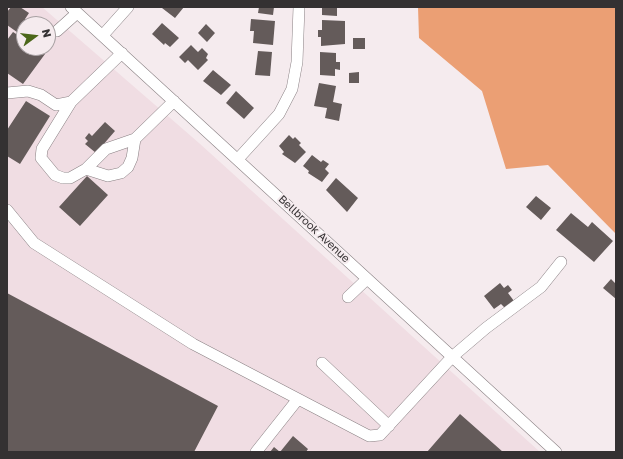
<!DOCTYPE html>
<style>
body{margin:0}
#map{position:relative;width:623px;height:459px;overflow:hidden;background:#f5ebee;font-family:"Golos Text",sans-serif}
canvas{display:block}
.frame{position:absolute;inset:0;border:8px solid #343132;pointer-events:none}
.north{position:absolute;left:16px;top:16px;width:40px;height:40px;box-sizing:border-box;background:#f5ebee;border:1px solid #a8a1a3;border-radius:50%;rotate:75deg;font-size:11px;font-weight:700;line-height:16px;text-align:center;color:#343132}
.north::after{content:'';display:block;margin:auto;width:14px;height:18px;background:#4c671a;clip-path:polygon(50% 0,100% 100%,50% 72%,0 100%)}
</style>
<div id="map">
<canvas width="623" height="459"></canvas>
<div class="frame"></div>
<div class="north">N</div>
</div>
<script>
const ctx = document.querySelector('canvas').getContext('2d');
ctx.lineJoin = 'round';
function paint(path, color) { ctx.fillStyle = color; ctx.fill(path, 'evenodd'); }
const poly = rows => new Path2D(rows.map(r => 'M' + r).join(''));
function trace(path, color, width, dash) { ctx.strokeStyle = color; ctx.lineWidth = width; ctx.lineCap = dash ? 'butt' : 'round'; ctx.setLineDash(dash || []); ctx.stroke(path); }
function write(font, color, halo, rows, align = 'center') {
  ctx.font = font + ' "Golos Text",sans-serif'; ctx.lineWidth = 4; ctx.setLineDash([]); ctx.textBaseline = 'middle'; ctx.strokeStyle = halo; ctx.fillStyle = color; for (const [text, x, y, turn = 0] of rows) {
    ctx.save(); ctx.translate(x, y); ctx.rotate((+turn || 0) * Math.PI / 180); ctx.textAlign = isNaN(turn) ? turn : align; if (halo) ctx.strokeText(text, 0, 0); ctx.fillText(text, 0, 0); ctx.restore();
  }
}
const built = poly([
 [7,7,42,7,199,143,540,452,7,452],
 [24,24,48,24,48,48,24,48]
]);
const forest = poly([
 [418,7,616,7,616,234,548,165,506,169,482,91,419,38]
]);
const building = poly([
 [11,7,20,7,29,13,25,19,32,24,24,24,24,37,7,25,7,12],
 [163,7,184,7,175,18,162,8],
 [259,7,274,7,273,15,258,13],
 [322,7,337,7,337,16,322,15],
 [251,19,275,21,273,45,253,43,254,31,250,31],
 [322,20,345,21,345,44,321,46,321,37,318,37,318,30,322,30],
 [162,23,179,38,170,47,165,43,164,45,152,34],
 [206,24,215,33,207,42,198,33],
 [13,32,24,39,24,48,36,48,45,54,23,84,7,73,7,40],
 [353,38,365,38,365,49,353,49],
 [191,45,198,52,202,48,208,54,206,58,208,60,198,70,188,60,185,63,179,57],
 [258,51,272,52,270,76,255,75],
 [320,52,336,53,336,62,340,62,340,70,335,69,335,76,320,75],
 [213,70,231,85,221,95,203,81],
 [359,72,359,83,349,83,349,73],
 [319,83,336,86,333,102,342,104,339,121,325,118,327,108,314,106],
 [236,91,254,108,244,119,226,103],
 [26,101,50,116,20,164,7,156,7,130],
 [105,122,115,131,96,153,85,144,88,141,85,138,89,133,92,136],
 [289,135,293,139,295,137,301,143,299,145,306,152,295,163,282,154,284,152,279,146],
 [312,155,321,162,323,160,329,164,325,169,329,173,322,182,308,173,309,171,303,166],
 [87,176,108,195,80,226,59,207],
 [336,178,358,198,347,212,326,190],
 [536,196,551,208,541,220,526,207],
 [571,213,588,227,592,222,613,241,594,262,556,230],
 [611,279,616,284,616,299,603,288],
 [500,283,504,288,508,285,512,290,508,293,514,301,505,308,501,304,494,309,484,296],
 [7,293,218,406,194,452,7,452],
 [460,414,503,452,427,452],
 [293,436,308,449,306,452,270,452,274,447,280,452]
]);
const minor = poly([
 [71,7,556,452],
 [57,31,77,13],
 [103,35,128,7],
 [7,93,28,91,41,95,56,105,71,102,122,53],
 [71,102,42,149,41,158,55,175,63,178,70,178,86,169,106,149,135,139,174,101],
 [238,159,279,114,292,89,297,62,299,7],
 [86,169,108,176,121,173,128,167,132,158,135,139],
 [7,210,34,243,193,344,369,436,380,435,452,357,486,328,541,287,561,262],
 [348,297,367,279],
 [322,363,389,426],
 [256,452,298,399]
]);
const streetNames = [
 ["Bellbrook Avenue",314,229,43]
];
paint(built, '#f0dde3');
paint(forest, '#eb9f74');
paint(building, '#645b5a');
trace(minor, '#8a8184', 12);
trace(minor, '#fff', 11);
write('11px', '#343132', '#f5ebee', streetNames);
</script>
